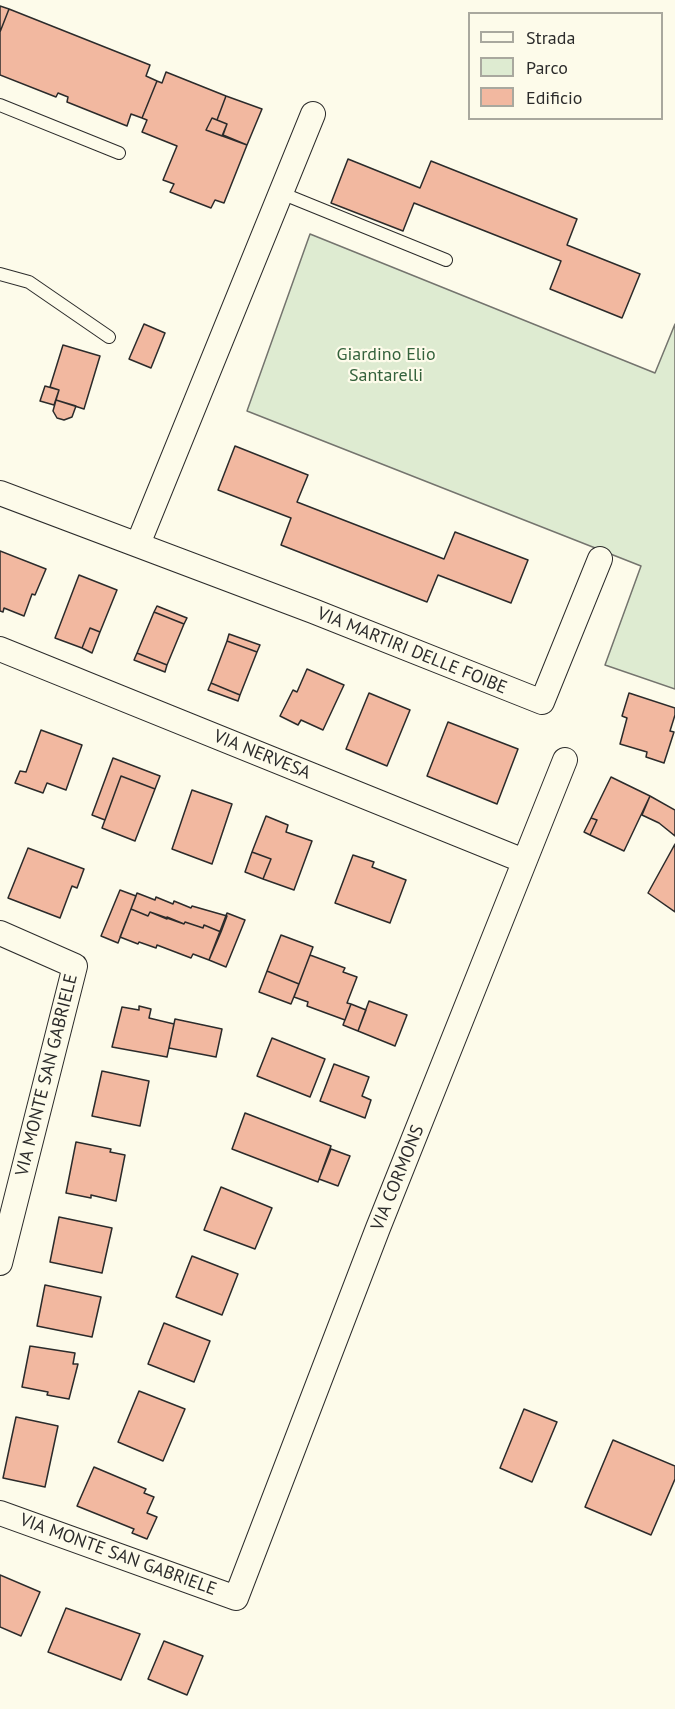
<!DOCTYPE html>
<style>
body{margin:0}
#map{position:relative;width:675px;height:1709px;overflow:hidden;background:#fdfbea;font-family:"PT Sans",sans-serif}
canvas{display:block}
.legend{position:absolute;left:468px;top:12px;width:195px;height:108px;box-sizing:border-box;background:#fdfbea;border:2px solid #a9a89e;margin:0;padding:8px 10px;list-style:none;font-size:18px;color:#2b2b2b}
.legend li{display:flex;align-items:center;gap:12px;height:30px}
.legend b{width:30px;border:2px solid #a9a89e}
</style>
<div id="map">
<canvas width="675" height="1709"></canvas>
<ul class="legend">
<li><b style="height:8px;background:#fdfbea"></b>Strada</li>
<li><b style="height:16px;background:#deebd1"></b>Parco</li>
<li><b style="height:16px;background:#f2b8a0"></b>Edificio</li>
</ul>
</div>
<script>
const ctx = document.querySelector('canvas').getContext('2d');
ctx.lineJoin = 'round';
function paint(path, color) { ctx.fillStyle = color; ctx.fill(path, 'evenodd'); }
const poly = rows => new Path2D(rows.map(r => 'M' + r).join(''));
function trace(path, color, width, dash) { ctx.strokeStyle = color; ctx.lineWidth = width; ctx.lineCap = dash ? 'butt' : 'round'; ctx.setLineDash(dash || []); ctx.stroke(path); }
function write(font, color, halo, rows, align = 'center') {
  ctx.font = font + ' "PT Sans",sans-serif'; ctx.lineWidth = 4.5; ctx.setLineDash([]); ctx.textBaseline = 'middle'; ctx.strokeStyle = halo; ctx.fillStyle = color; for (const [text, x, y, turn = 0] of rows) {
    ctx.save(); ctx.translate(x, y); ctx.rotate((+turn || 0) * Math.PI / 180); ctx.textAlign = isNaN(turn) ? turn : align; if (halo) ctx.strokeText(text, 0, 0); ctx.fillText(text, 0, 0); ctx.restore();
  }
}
const green = poly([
 [310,234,655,373,675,324,675,689,605,665,641,566,247,411,310,234]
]);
const building = poly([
 [0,6,9,9,0,32,0,6],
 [9,9,150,65,146,76,157,81,142,118,131,114,127,126,67,102,68,97,58,93,56,97,0,75,0,32,9,9],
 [166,72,226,96,217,120,212,118,206,130,247,145,224,203,215,200,211,208,170,192,174,184,163,180,177,146,142,132,147,120,142,118,157,81,162,83,166,72],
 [226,96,262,109,247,145,223,135,227,124,217,120,226,96],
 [212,118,227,124,222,136,206,130,212,118],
 [348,159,420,188,431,161,577,219,567,245,640,274,622,318,550,289,561,261,414,203,403,231,331,203,348,159],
 [144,324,165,333,151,368,129,359,144,324],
 [63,345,100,356,84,409,56,400,59,390,50,387,63,345],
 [45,386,59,390,54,405,40,401,45,386],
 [56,400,76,406,72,417,64,420,57,418,53,411,56,400],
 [235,446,308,475,297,502,444,559,455,532,528,560,511,603,438,575,427,602,281,545,291,518,218,490,235,446],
 [0,551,46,569,35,595,32,594,24,616,4,608,3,612,0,611,0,551],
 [79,575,117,590,100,632,90,628,82,648,55,638,79,575],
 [157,606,187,618,184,624,154,612,157,606],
 [154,612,184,624,167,665,137,653,154,612],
 [90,628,100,632,92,653,82,648,90,628],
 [229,634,260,645,257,652,227,641,229,634],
 [227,641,257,652,240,695,211,683,227,641],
 [137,653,167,665,165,672,134,660,137,653],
 [307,669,344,685,323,730,301,720,298,725,280,716,293,690,297,692,307,669],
 [211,683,240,695,238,701,208,690,211,683],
 [369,693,410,710,387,766,346,749,369,693],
 [629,693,675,708,675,715,670,731,674,732,664,763,646,757,647,752,620,744,627,718,622,716,629,693],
 [448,722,518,749,497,804,427,776,448,722],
 [41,730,82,745,66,790,47,783,43,793,15,783,20,771,26,772,41,730],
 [113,758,160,776,155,789,121,776,105,820,92,815,113,758],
 [121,776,155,789,135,841,102,828,121,776],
 [611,777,650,796,624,851,590,835,597,820,591,818,611,777],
 [192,790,232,804,212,864,172,849,192,790],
 [650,796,675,810,675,836,659,823,642,815,650,796],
 [266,816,288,825,286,832,312,841,294,890,263,879,271,859,252,852,266,816],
 [591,818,597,820,590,835,584,832,591,818],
 [675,844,675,912,648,893,675,844],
 [28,848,84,869,77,888,72,886,60,918,8,898,28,848],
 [252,852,271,859,263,879,245,872,252,852],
 [353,855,374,862,372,867,406,880,390,923,335,903,353,855],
 [120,890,136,896,118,943,101,936,120,890],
 [137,893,155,900,156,897,173,904,174,901,191,908,192,906,227,916,221,932,204,925,203,928,185,922,184,924,150,912,148,916,131,909,137,893],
 [131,909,148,916,150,912,167,919,167,917,184,924,185,922,203,928,204,925,221,932,209,960,193,954,191,958,157,945,156,948,139,942,138,944,120,937,131,909],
 [227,913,245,920,226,967,209,960,227,913],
 [281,935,313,947,299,984,267,971,281,935],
 [310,955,345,968,343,972,357,977,347,1003,351,1004,345,1020,307,1006,308,1002,294,997,310,955],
 [267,971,299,984,291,1004,259,992,267,971],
 [369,1001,407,1015,395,1046,358,1031,369,1001],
 [351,1004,366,1010,358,1031,343,1025,351,1004],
 [139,1006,151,1009,149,1018,174,1024,167,1057,112,1047,122,1007,139,1010,139,1006],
 [175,1019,222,1029,216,1057,169,1048,175,1019],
 [272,1038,325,1059,310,1097,257,1076,272,1038],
 [334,1064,369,1077,362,1096,371,1100,365,1118,320,1101,334,1064],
 [102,1071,149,1081,140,1126,92,1116,102,1071],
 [245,1113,331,1146,318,1182,232,1149,245,1113],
 [76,1142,111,1149,110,1152,125,1155,116,1201,91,1195,91,1198,66,1193,76,1142],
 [331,1149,350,1156,338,1186,319,1179,331,1149],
 [221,1187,272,1208,255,1249,204,1230,221,1187],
 [59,1217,112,1228,102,1273,50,1262,59,1217],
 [192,1256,238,1274,222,1315,176,1297,192,1256],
 [45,1285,101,1297,92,1337,37,1326,45,1285],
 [164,1323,210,1341,194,1382,148,1364,164,1323],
 [30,1346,75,1353,73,1364,78,1364,69,1399,47,1395,48,1392,22,1387,30,1346],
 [139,1391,185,1409,163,1461,118,1442,139,1391],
 [524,1409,557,1422,532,1482,500,1468,524,1409],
 [16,1417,58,1426,45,1487,3,1478,16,1417],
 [613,1440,675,1466,675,1479,651,1535,585,1507,613,1440],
 [94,1467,146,1489,144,1493,154,1497,147,1513,157,1517,147,1539,132,1533,134,1529,77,1506,94,1467],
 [0,1575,40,1592,21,1636,0,1627,0,1575],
 [66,1608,140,1634,121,1680,48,1652,66,1608],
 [164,1641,203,1656,187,1695,148,1679,164,1641]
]);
const service = poly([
 [0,105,119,153],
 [281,193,446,260],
 [0,274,29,282,109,337]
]);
const minor = poly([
 [0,493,313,611,542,702,600,559],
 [138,544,313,114],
 [0,649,524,861],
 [0,933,75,966,0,1263],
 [0,1513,236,1598,378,1228,565,760]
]);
const parkNames = [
 ["Giardino Elio",386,355],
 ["Santarelli",386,376]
];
const streetNames = [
 ["VIA MARTIRI DELLE FOIBE",412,651,22],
 ["VIA NERVESA",262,755,22],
 ["VIA MONTE SAN GABRIELE",47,1075,-76],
 ["VIA CORMONS",398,1178,-68],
 ["VIA MONTE SAN GABRIELE",118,1555,20]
];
paint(green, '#deebd1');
trace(green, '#74746e', 1.5);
paint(building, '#f2b8a0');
trace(building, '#2b2b2b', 1.5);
trace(service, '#2b2b2b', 14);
trace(minor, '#2b2b2b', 26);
trace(service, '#fdfbea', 12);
trace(minor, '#fdfbea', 24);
write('18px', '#34623c', '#fdfbea', parkNames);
write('18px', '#2b2b2b', '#fdfbea', streetNames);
</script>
